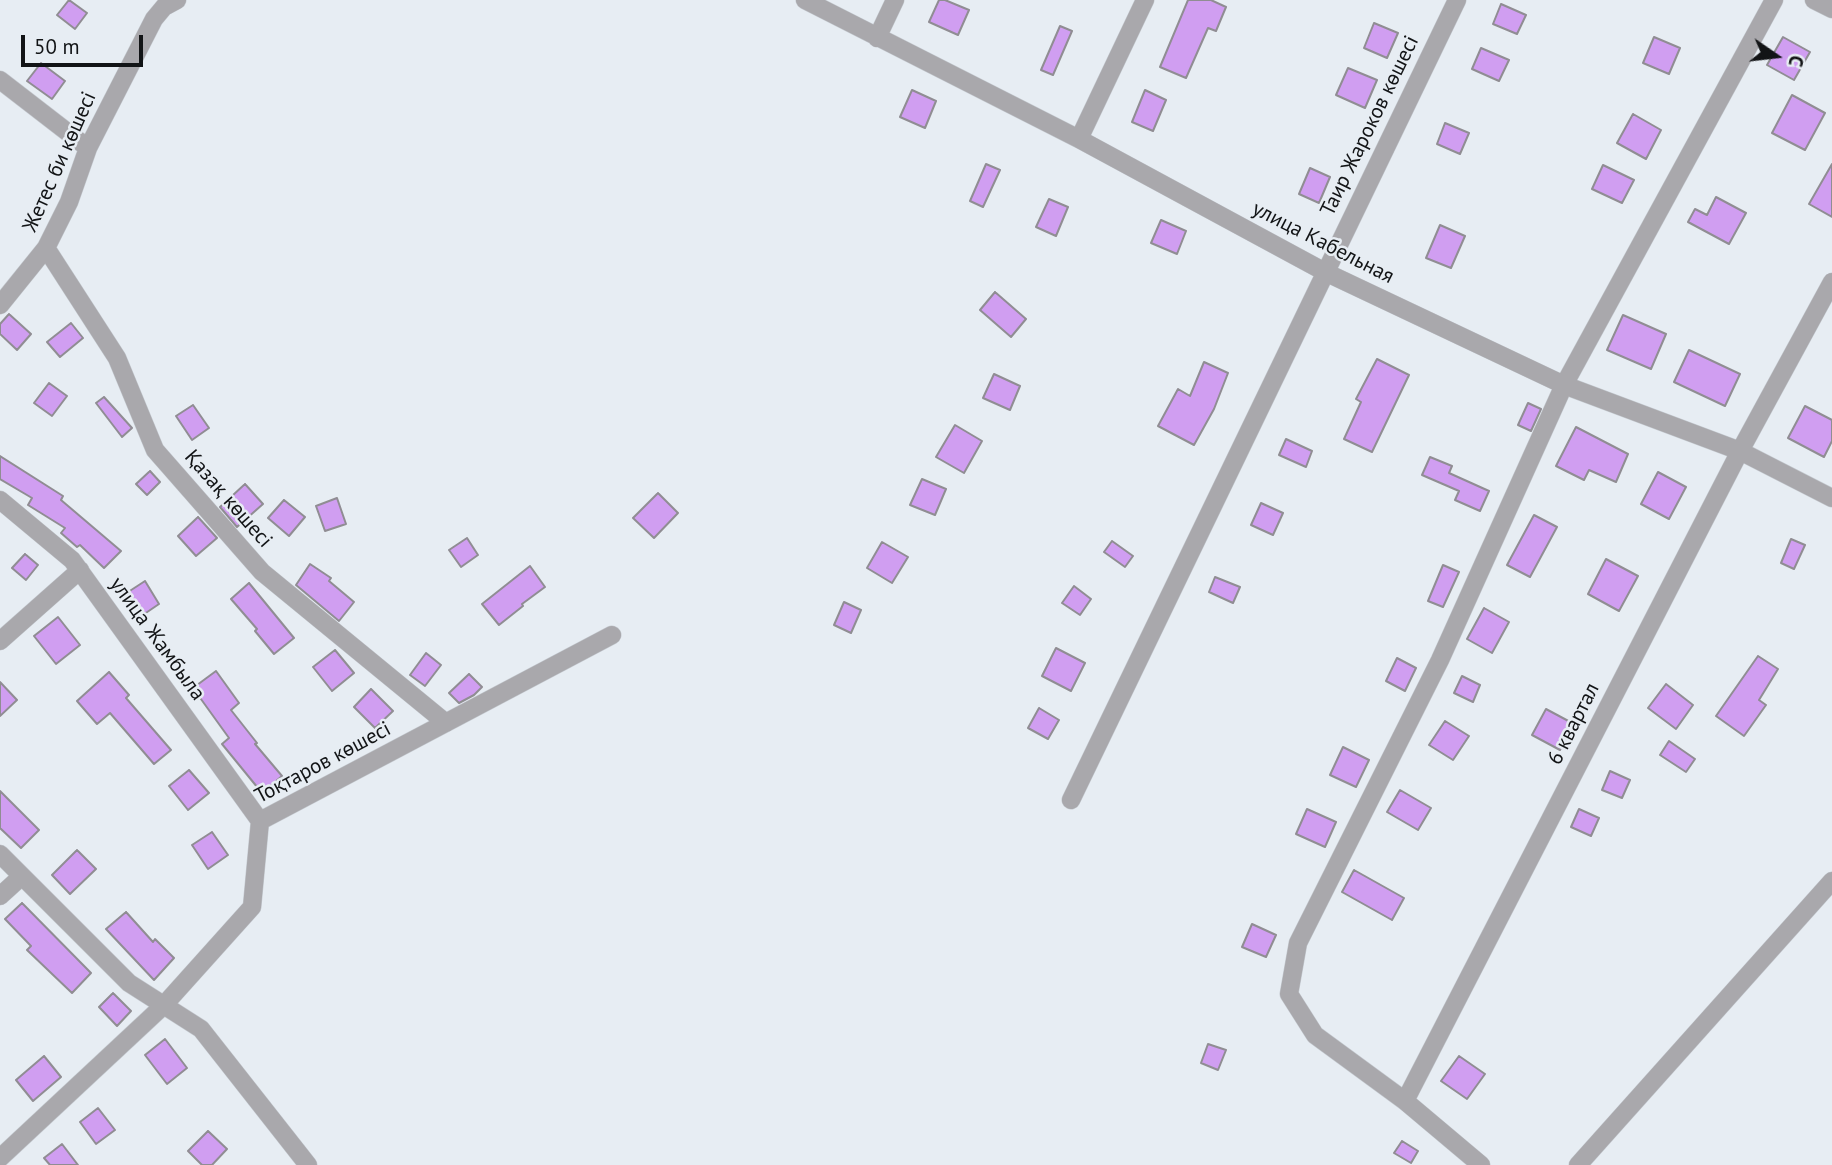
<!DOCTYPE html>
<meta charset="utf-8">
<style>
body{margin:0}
#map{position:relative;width:1832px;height:1165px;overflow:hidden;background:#e7edf3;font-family:"PT Sans",sans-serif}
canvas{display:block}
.north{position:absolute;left:1741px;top:21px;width:70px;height:70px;-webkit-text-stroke:5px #e7edf3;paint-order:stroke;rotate:104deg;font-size:19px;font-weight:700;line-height:28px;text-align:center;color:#121416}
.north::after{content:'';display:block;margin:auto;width:24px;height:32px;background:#121416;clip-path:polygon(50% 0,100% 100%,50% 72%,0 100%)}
.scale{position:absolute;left:21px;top:35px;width:122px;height:32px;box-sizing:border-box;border:4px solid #121416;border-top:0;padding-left:9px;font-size:21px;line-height:24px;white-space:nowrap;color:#121416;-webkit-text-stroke:5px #e7edf3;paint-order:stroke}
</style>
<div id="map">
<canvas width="1832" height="1165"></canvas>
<div class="north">С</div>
<div class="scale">50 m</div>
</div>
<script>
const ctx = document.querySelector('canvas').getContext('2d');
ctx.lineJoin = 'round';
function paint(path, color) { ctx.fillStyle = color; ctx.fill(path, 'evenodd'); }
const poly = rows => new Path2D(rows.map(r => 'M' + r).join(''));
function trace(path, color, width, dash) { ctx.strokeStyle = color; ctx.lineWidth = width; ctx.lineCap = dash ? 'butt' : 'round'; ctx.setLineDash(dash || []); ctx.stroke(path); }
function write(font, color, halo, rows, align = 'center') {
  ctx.font = font + ' "PT Sans",sans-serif'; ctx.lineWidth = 5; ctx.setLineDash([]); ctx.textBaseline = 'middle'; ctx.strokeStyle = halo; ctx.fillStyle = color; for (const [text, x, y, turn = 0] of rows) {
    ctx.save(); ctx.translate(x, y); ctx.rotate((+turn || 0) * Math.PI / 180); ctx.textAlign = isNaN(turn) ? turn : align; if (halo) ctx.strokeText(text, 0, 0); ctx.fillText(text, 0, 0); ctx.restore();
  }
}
const building = poly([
 [69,0,87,13,75,29,57,15,69,0],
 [939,0,945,0,969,10,958,35,929,22,939,0],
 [1188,0,1211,0,1226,7,1216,31,1208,28,1186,78,1160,67,1188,0],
 [1501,4,1526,15,1517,34,1493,24,1501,4],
 [1374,23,1398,33,1387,58,1364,48,1374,23],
 [1060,26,1072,31,1053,75,1041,70,1060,26],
 [1654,37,1680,48,1669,74,1643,63,1654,37],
 [1783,37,1810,52,1794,80,1767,65,1783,37],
 [1481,48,1509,60,1499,81,1472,69,1481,48],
 [41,63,65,81,52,99,27,81,41,63],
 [1348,68,1377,80,1365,108,1336,95,1348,68],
 [912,90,936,101,925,128,900,117,912,90],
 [1145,90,1166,100,1153,131,1132,122,1145,90],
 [1792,95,1825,113,1805,150,1772,133,1792,95],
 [1633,114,1661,130,1646,159,1617,143,1633,114],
 [1445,123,1469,133,1460,154,1437,144,1445,123],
 [986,164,1000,170,983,207,970,201,986,164],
 [1832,164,1832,217,1809,204,1832,164],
 [1603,165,1634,180,1622,203,1592,189,1603,165],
 [1310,168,1330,177,1319,203,1299,194,1310,168],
 [1716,197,1746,213,1729,244,1688,222,1695,209,1707,215,1716,197],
 [1049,199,1068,207,1056,236,1036,227,1049,199],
 [1161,220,1186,231,1177,254,1151,243,1161,220],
 [1440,225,1465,236,1451,268,1426,258,1440,225],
 [995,292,1026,319,1011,337,980,310,995,292],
 [9,314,31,334,17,350,0,334,0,324,9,314],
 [1623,315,1666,334,1651,369,1607,350,1623,315],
 [71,323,83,338,60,357,47,342,71,323],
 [1689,350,1740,374,1725,406,1674,382,1689,350],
 [1377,359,1409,375,1372,452,1344,439,1361,402,1356,399,1377,359],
 [1204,362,1228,373,1214,409,1194,445,1158,426,1178,389,1190,396,1204,362],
 [994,374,1020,386,1010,410,983,398,994,374],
 [49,383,67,396,52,416,34,403,49,383],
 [104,397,132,428,122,437,96,403,104,397],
 [1528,403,1541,409,1531,431,1518,425,1528,403],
 [193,405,209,428,192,440,176,416,193,405],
 [1805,406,1832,420,1832,441,1824,457,1788,438,1805,406],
 [955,425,982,441,964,473,936,457,955,425],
 [1576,427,1628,454,1616,482,1589,470,1584,480,1556,466,1576,427],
 [1286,439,1312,451,1306,467,1279,455,1286,439],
 [0,456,63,496,61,500,121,551,104,568,80,545,77,547,61,533,65,528,28,505,32,498,0,479,0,456],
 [1430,457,1452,466,1449,473,1489,491,1480,511,1455,500,1459,491,1422,475,1430,457],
 [150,471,160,482,147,495,136,484,150,471],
 [1658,472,1686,487,1669,519,1641,504,1658,472],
 [922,479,946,489,935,515,910,505,922,479],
 [245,484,263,504,237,527,220,507,245,484],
 [658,493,678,513,654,538,633,518,658,493],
 [337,498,346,524,325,531,316,506,337,498],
 [284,500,305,517,289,536,268,518,284,500],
 [1261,503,1283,513,1273,535,1251,525,1261,503],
 [1534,515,1557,527,1530,577,1507,565,1534,515],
 [198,517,217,538,196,556,178,536,198,517],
 [467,538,478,555,461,567,449,550,467,538],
 [1791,539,1805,545,1794,569,1781,563,1791,539],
 [1112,541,1133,556,1125,567,1104,552,1112,541],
 [882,542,908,557,892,583,867,568,882,542],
 [25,554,38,565,26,580,12,568,25,554],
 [1606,559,1638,576,1619,611,1588,594,1606,559],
 [310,564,331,578,329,581,354,602,339,621,296,585,310,564],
 [1443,565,1459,572,1443,607,1428,601,1443,565],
 [530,566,545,587,522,604,523,606,499,625,482,604,530,566],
 [1215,577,1240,587,1233,603,1209,592,1215,577],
 [145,581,159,604,137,619,122,596,145,581],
 [249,583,294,638,274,654,255,631,257,629,231,599,249,583],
 [1074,586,1091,599,1080,615,1062,603,1074,586],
 [844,602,861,610,851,633,834,625,844,602],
 [1484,608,1509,622,1492,653,1467,639,1484,608],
 [58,617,80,645,56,664,34,636,58,617],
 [1056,648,1085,663,1071,691,1042,676,1056,648],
 [335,650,354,673,332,691,313,667,335,650],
 [426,653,441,665,425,686,410,675,426,653],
 [1758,656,1778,669,1759,700,1766,705,1744,736,1716,716,1758,656],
 [1397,658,1416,668,1405,691,1386,681,1397,658],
 [216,671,239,703,231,710,257,743,255,744,282,776,262,793,222,744,229,738,193,688,216,671],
 [109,672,129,695,126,698,171,750,154,764,110,713,97,724,77,701,109,672],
 [469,674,482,687,474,695,459,703,449,693,469,674],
 [1462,676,1480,685,1473,702,1454,693,1462,676],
 [0,682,17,700,0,716,0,682],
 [1666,684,1693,705,1676,729,1648,708,1666,684],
 [371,689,393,711,375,728,354,707,371,689],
 [1039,708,1059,720,1048,739,1028,728,1039,708],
 [1546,709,1574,724,1560,750,1532,735,1546,709],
 [1445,721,1469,736,1453,760,1429,745,1445,721],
 [1669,741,1695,759,1686,772,1660,755,1669,741],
 [1343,747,1369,760,1356,787,1330,775,1343,747],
 [189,770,209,793,188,810,169,786,189,770],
 [1610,771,1630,780,1622,798,1602,790,1610,771],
 [1400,790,1431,808,1418,830,1387,812,1400,790],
 [0,791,39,830,21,848,0,828,0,791],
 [1307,809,1336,822,1325,847,1296,834,1307,809],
 [1579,809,1599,818,1591,836,1571,827,1579,809],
 [212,832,228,855,208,869,192,845,212,832],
 [77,850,96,869,70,894,52,875,77,850],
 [1354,870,1404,898,1392,920,1342,892,1354,870],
 [22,903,91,973,72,993,27,950,31,946,5,919,22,903],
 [126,912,153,942,155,939,174,958,154,980,106,929,126,912],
 [1252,924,1276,935,1266,957,1242,947,1252,924],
 [113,993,131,1011,117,1026,99,1007,113,993],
 [165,1039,187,1068,167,1084,145,1055,165,1039],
 [1208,1044,1226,1050,1218,1070,1201,1063,1208,1044],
 [44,1056,61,1077,33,1101,16,1080,44,1056],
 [1459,1056,1485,1074,1467,1099,1441,1081,1459,1056],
 [98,1108,115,1130,96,1144,80,1122,98,1108],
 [208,1131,227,1149,212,1165,202,1165,188,1151,208,1131],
 [1402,1141,1418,1151,1411,1163,1394,1153,1402,1141],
 [62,1144,78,1165,50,1165,44,1158,62,1144]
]);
const street = poly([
 [805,0,1079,139,1325,272,1564,385,1740,451,1832,498],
 [1814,0,1832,9],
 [877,38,895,0],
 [0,80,88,148],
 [1079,139,1145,0],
 [46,248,117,358,155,450,262,572,446,723],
 [0,305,46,248,69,202,88,148,154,19,164,7,177,0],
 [0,500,72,560,260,821],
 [0,641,80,570],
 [1071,800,1457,0],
 [0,854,129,983,201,1029,308,1165],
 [0,896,22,876],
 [1405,1101,1315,1035,1289,994,1298,943,1440,660,1564,385,1774,0],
 [0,1158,164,1005,252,907,260,821,612,635],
 [1481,1165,1405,1101,1740,451,1832,282],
 [1578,1165,1832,881]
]);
const streetNames = [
 ["Таир Жароков көшесі",1370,126,-64],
 ["Жетес би көшесі",60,162,-66],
 ["улица Кабельная",1323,243,27],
 ["Қазақ көшесі",228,499,49],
 ["улица Жамбыла",157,639,54],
 ["6 квартал",1574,724,-63],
 ["Тоқтаров көшесі",323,763,-28]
];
paint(building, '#d09ef1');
trace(building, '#908d93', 2);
trace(street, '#c5cad0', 19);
trace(street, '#a9a8ac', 18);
write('21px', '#121416', '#e7edf3', streetNames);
</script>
